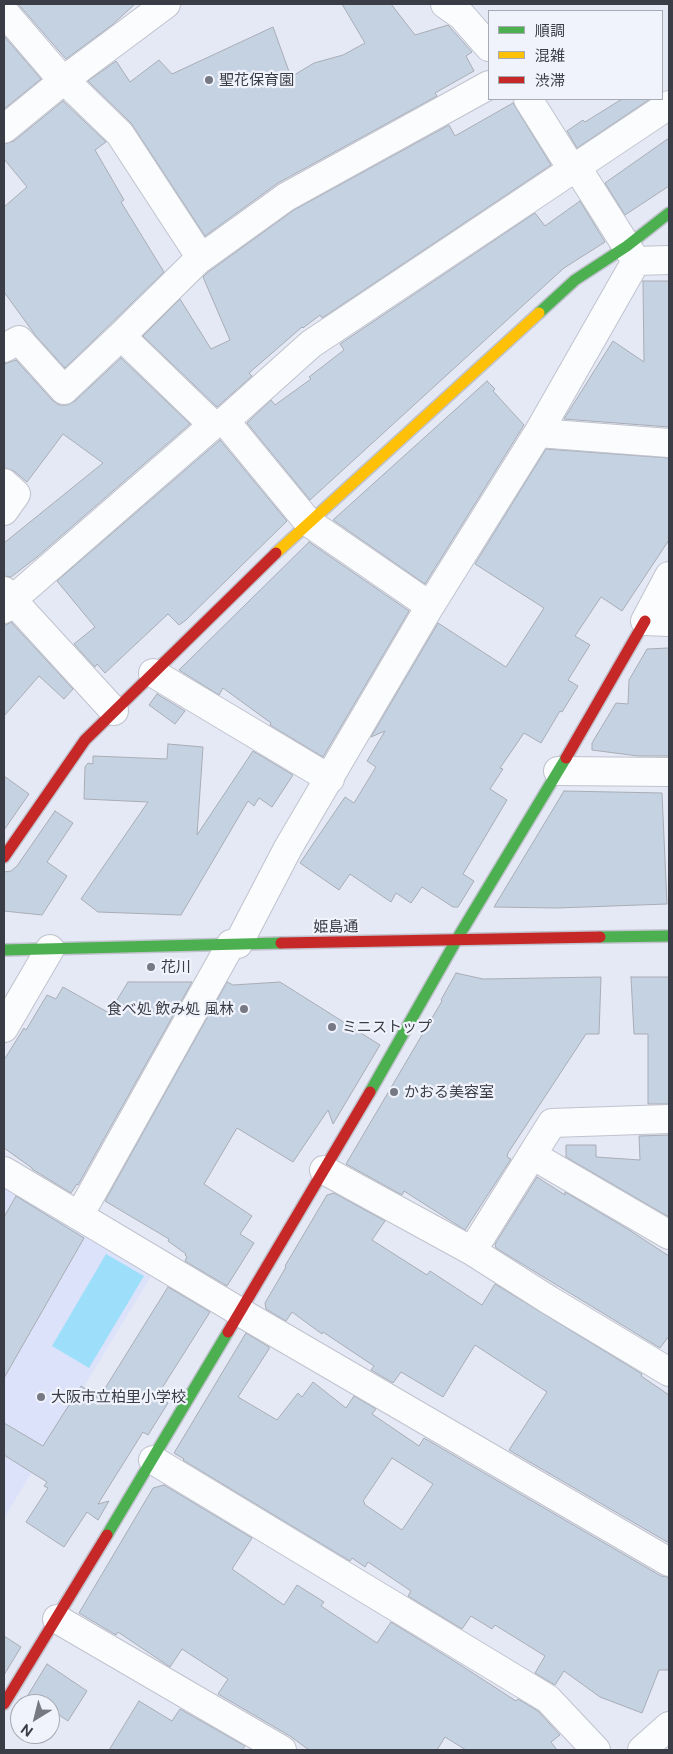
<!DOCTYPE html>
<meta charset="utf-8">
<style>
body{margin:0}
#map{position:relative;width:673px;height:1754px;overflow:hidden;background:#e5e8f5;font-family:"Public Sans","Noto Sans JP",sans-serif}
canvas{display:block}
.frame{position:absolute;inset:0;border:5px solid #3a3d46;pointer-events:none}
.legend{position:absolute;left:488px;top:10px;width:175px;height:90px;box-sizing:border-box;background:#f0f3fc;border:1px solid #a7aab3;margin:0;padding:6px 9px;list-style:none;font-size:15px;color:#3a3d46}
.legend li{display:flex;align-items:center;gap:10px;height:25px}
.legend b{width:25px;border:1px solid #a7aab3}
.north{position:absolute;left:10px;top:1694px;width:50px;height:50px;box-sizing:border-box;background:#f0f3fc;border:1px solid #a7aab3;border-radius:50%;rotate:216deg;font-size:14px;font-weight:700;line-height:20px;text-align:center;color:#3a3d46}
.north::after{content:'';display:block;margin:auto;width:18px;height:22px;background:#767983;clip-path:polygon(50% 0,100% 100%,50% 72%,0 100%)}
</style>
<div id="map">
<canvas width="673" height="1754"></canvas>
<div class="frame"></div>
<ul class="legend">
<li><b style="height:6px;background:#4caf50"></b>順調</li>
<li><b style="height:6px;background:#ffc107"></b>混雑</li>
<li><b style="height:6px;background:#c62828"></b>渋滞</li>
</ul>
<div class="north">N</div>
</div>
<script>
const ctx = document.querySelector('canvas').getContext('2d');
ctx.lineJoin = 'round';
function paint(path, color) { ctx.fillStyle = color; ctx.fill(path, 'evenodd'); }
const poly = rows => new Path2D(rows.map(r => 'M' + r).join(''));
function trace(path, color, width, dash) { ctx.strokeStyle = color; ctx.lineWidth = width; ctx.lineCap = dash ? 'butt' : 'round'; ctx.setLineDash(dash || []); ctx.stroke(path); }
function write(font, color, halo, rows, align = 'center') {
  ctx.font = font + ' "Public Sans","Noto Sans JP",sans-serif'; ctx.lineWidth = 4.5; ctx.setLineDash([]); ctx.textBaseline = 'middle'; ctx.strokeStyle = halo; ctx.fillStyle = color; for (const [text, x, y, turn = 0] of rows) {
    ctx.save(); ctx.translate(x, y); ctx.rotate((+turn || 0) * Math.PI / 180); ctx.textAlign = isNaN(turn) ? turn : align; if (halo) ctx.strokeText(text, 0, 0); ctx.fillText(text, 0, 0); ctx.restore();
  }
}
const built = poly([
 [4,1185,151,1276,4,1518]
]);
const water = poly([
 [106,1254,144,1276,89,1368,52,1346]
]);
const building = poly([
 [18,4,135,4,112,25,66,59,18,4],
 [342,4,391,4,415,35,448,25,472,52,466,56,474,71,435,93,437,96,278,183,205,236,131,123,88,81,116,61,130,82,159,60,172,74,273,27,291,77,314,63,343,55,365,43,342,4],
 [4,36,41,79,4,109,4,36],
 [622,99,650,99,577,148,567,131,583,120,585,122,622,99],
 [63,101,106,142,95,150,124,200,121,202,164,272,65,368,36,336,4,292,4,207,27,187,4,159,4,144,14,141,63,101],
 [513,103,551,165,322,318,320,315,303,328,302,327,249,373,252,376,217,407,143,336,180,299,211,349,230,340,203,277,207,273,294,210,449,125,455,136,513,103],
 [669,138,669,186,625,215,605,183,669,138],
 [580,201,605,242,564,268,310,500,247,423,271,400,275,405,311,379,309,377,344,350,340,344,535,213,545,226,580,201],
 [643,281,669,281,669,427,564,419,613,341,644,362,643,281],
 [121,358,190,424,37,557,11,577,4,576,4,543,103,463,63,434,27,482,14,471,4,468,4,364,16,360,52,400,59,405,67,405,75,401,121,358],
 [487,381,495,389,493,391,524,425,425,584,333,520,487,381],
 [220,440,287,521,186,620,179,625,168,614,105,673,97,664,95,667,74,644,95,627,57,581,220,440],
 [546,449,669,458,669,540,622,611,601,597,575,636,590,645,568,680,578,686,562,712,560,711,541,743,524,733,500,768,503,769,490,789,507,800,463,874,474,881,458,907,453,907,422,887,411,903,396,893,391,902,350,874,339,890,300,863,345,797,354,803,376,767,367,761,385,731,371,737,438,623,506,667,544,608,475,564,546,449],
 [309,542,409,611,323,757,270,725,271,723,223,688,219,695,179,670,309,542],
 [11,622,73,689,64,699,39,676,4,716,4,626,11,622],
 [669,648,669,756,638,756,592,750,592,743,616,703,628,704,629,680,647,649,669,648],
 [157,694,185,711,175,724,149,705,157,694],
 [168,744,203,747,197,835,253,751,293,775,272,807,259,798,254,806,248,801,181,915,98,912,81,899,148,802,84,799,85,767,88,763,93,764,93,756,167,759,168,744],
 [4,776,29,794,4,830,4,776],
 [564,791,662,793,667,904,557,908,494,907,564,791],
 [55,811,73,823,47,862,67,876,42,915,4,911,4,872,11,871,17,866,55,811],
 [456,973,483,979,601,977,599,1034,586,1034,508,1153,507,1157,511,1159,465,1230,404,1191,402,1195,346,1164,442,1001,441,1000,456,973],
 [631,977,669,977,669,1104,648,1104,648,1034,634,1034,631,977],
 [128,982,192,982,78,1185,77,1184,71,1193,32,1169,32,1168,4,1148,4,1060,24,1028,26,1030,47,995,56,999,63,987,109,1013,128,982],
 [227,982,233,985,280,982,380,1045,333,1124,328,1110,293,1162,237,1128,204,1184,252,1216,240,1234,254,1243,227,1286,185,1261,187,1257,185,1255,186,1254,168,1241,169,1239,105,1201,227,982],
 [669,1135,669,1217,566,1157,566,1145,596,1145,596,1157,640,1160,639,1136,669,1135],
 [537,1177,565,1195,565,1192,626,1228,669,1256,669,1336,660,1348,496,1248,495,1244,537,1177],
 [334,1193,385,1221,372,1240,427,1275,430,1271,482,1305,495,1284,642,1374,641,1376,669,1395,669,1543,509,1450,547,1392,475,1345,443,1397,401,1372,393,1383,371,1370,374,1366,323,1332,322,1334,292,1312,286,1321,266,1309,265,1303,286,1267,285,1266,327,1195,334,1193],
 [16,1196,84,1238,4,1378,4,1217,16,1196],
 [168,1287,210,1312,157,1396,168,1403,148,1435,143,1432,98,1504,109,1501,98,1520,87,1512,64,1547,26,1522,48,1488,44,1486,47,1482,4,1455,4,1423,43,1446,81,1386,99,1398,168,1287],
 [246,1333,269,1347,269,1349,238,1397,277,1420,298,1393,302,1397,313,1382,346,1408,354,1396,376,1409,372,1414,419,1446,424,1438,661,1576,668,1577,669,1581,669,1670,659,1670,642,1713,600,1697,564,1671,555,1685,535,1673,545,1656,495,1625,492,1629,471,1616,462,1629,408,1596,411,1591,368,1562,365,1567,352,1558,350,1561,183,1460,184,1459,174,1453,246,1333],
 [392,1458,433,1484,402,1530,364,1504,365,1503,363,1501,392,1458],
 [164,1485,252,1538,232,1569,284,1605,297,1585,324,1602,321,1606,377,1643,391,1622,459,1664,516,1701,518,1699,538,1711,560,1735,551,1742,557,1750,466,1750,445,1737,437,1750,309,1750,290,1736,218,1694,228,1679,182,1649,170,1667,118,1632,116,1635,79,1613,153,1488,164,1485],
 [4,1636,21,1647,4,1675,4,1636],
 [47,1664,87,1691,68,1721,50,1709,50,1704,42,1704,28,1695,47,1664],
 [139,1701,172,1721,180,1709,245,1746,242,1750,109,1750,139,1701]
]);
const street = poly([
 [445,4,462,16,489,47],
 [4,12,53,69,120,134,201,258],
 [528,99,572,169],
 [4,129,64,80,166,4],
 [576,166,636,261],
 [636,261,669,260],
 [121,336,197,261,286,197,489,85],
 [4,348,19,340,64,390,121,336,213,425],
 [225,421,308,522,430,606],
 [538,433,669,443],
 [4,483,16,494,4,511],
 [669,576,645,621,669,622],
 [4,591,114,711],
 [4,609,12,600,213,425,225,421,311,344,669,105],
 [153,673,330,779],
 [558,771,669,772],
 [238,944,288,848,430,606,538,433,636,261],
 [4,1028,50,949],
 [532,1155,669,1235],
 [324,1170,472,1251,549,1300,669,1372],
 [4,1171,240,1312,669,1562],
 [79,1216,231,944],
 [472,1251,552,1123,669,1119],
 [153,1460,548,1699,596,1750],
 [57,1619,282,1750],
 [642,1750,669,1726]
]);
const fast = poly([
 [539,313,575,280,627,246,669,213],
 [600,937,669,936],
 [4,950,281,943],
 [370,1092,457,939,566,758],
 [107,1535,228,1332]
]);
const slow = poly([
 [276,553,539,313]
]);
const jam = poly([
 [566,758,645,621],
 [4,857,85,740,276,553],
 [281,943,600,937],
 [228,1332,370,1092],
 [4,1704,107,1535]
]);
const markers = [
 [209,80,5,"#767983"],
 [151,967,5,"#767983"],
 [244,1009,5,"#767983"],
 [332,1027,5,"#767983"],
 [394,1092,5,"#767983"],
 [41,1397,5,"#767983"]
];
const poiNames = [
 ["聖花保育園",219,80],
 ["花川",161,967],
 ["食べ処 飲み処 風林",234,1009,"right"],
 ["ミニストップ",342,1027],
 ["かおる美容室",404,1092],
 ["大阪市立柏里小学校",51,1397]
];
const streetNames = [
 ["姫島通",336,927,-1]
];
paint(built, '#dce2f9');
paint(water, '#9ddffa');
paint(building, '#c5d2e2');
trace(building, '#a8adb5', 1);
trace(street, '#c0c3cd', 30);
trace(fast, '#c0c3cd', 14);
trace(slow, '#c0c3cd', 14);
trace(jam, '#c0c3cd', 14);
trace(street, '#fbfcfe', 28);
trace(fast, '#4caf50', 11);
trace(slow, '#ffc107', 11);
trace(jam, '#c62828', 11);
for (const [x, y, r, color] of markers) { const dot = new Path2D(); dot.arc(x, y, r, 0, 2 * Math.PI); ctx.fillStyle = color; ctx.fill(dot); trace(dot, '#f0f3fc', 2); }
write('15px', '#3a3d46', '#f0f3fc', poiNames, 'left');
write('15px', '#3a3d46', '#f0f3fc', streetNames);
</script>
